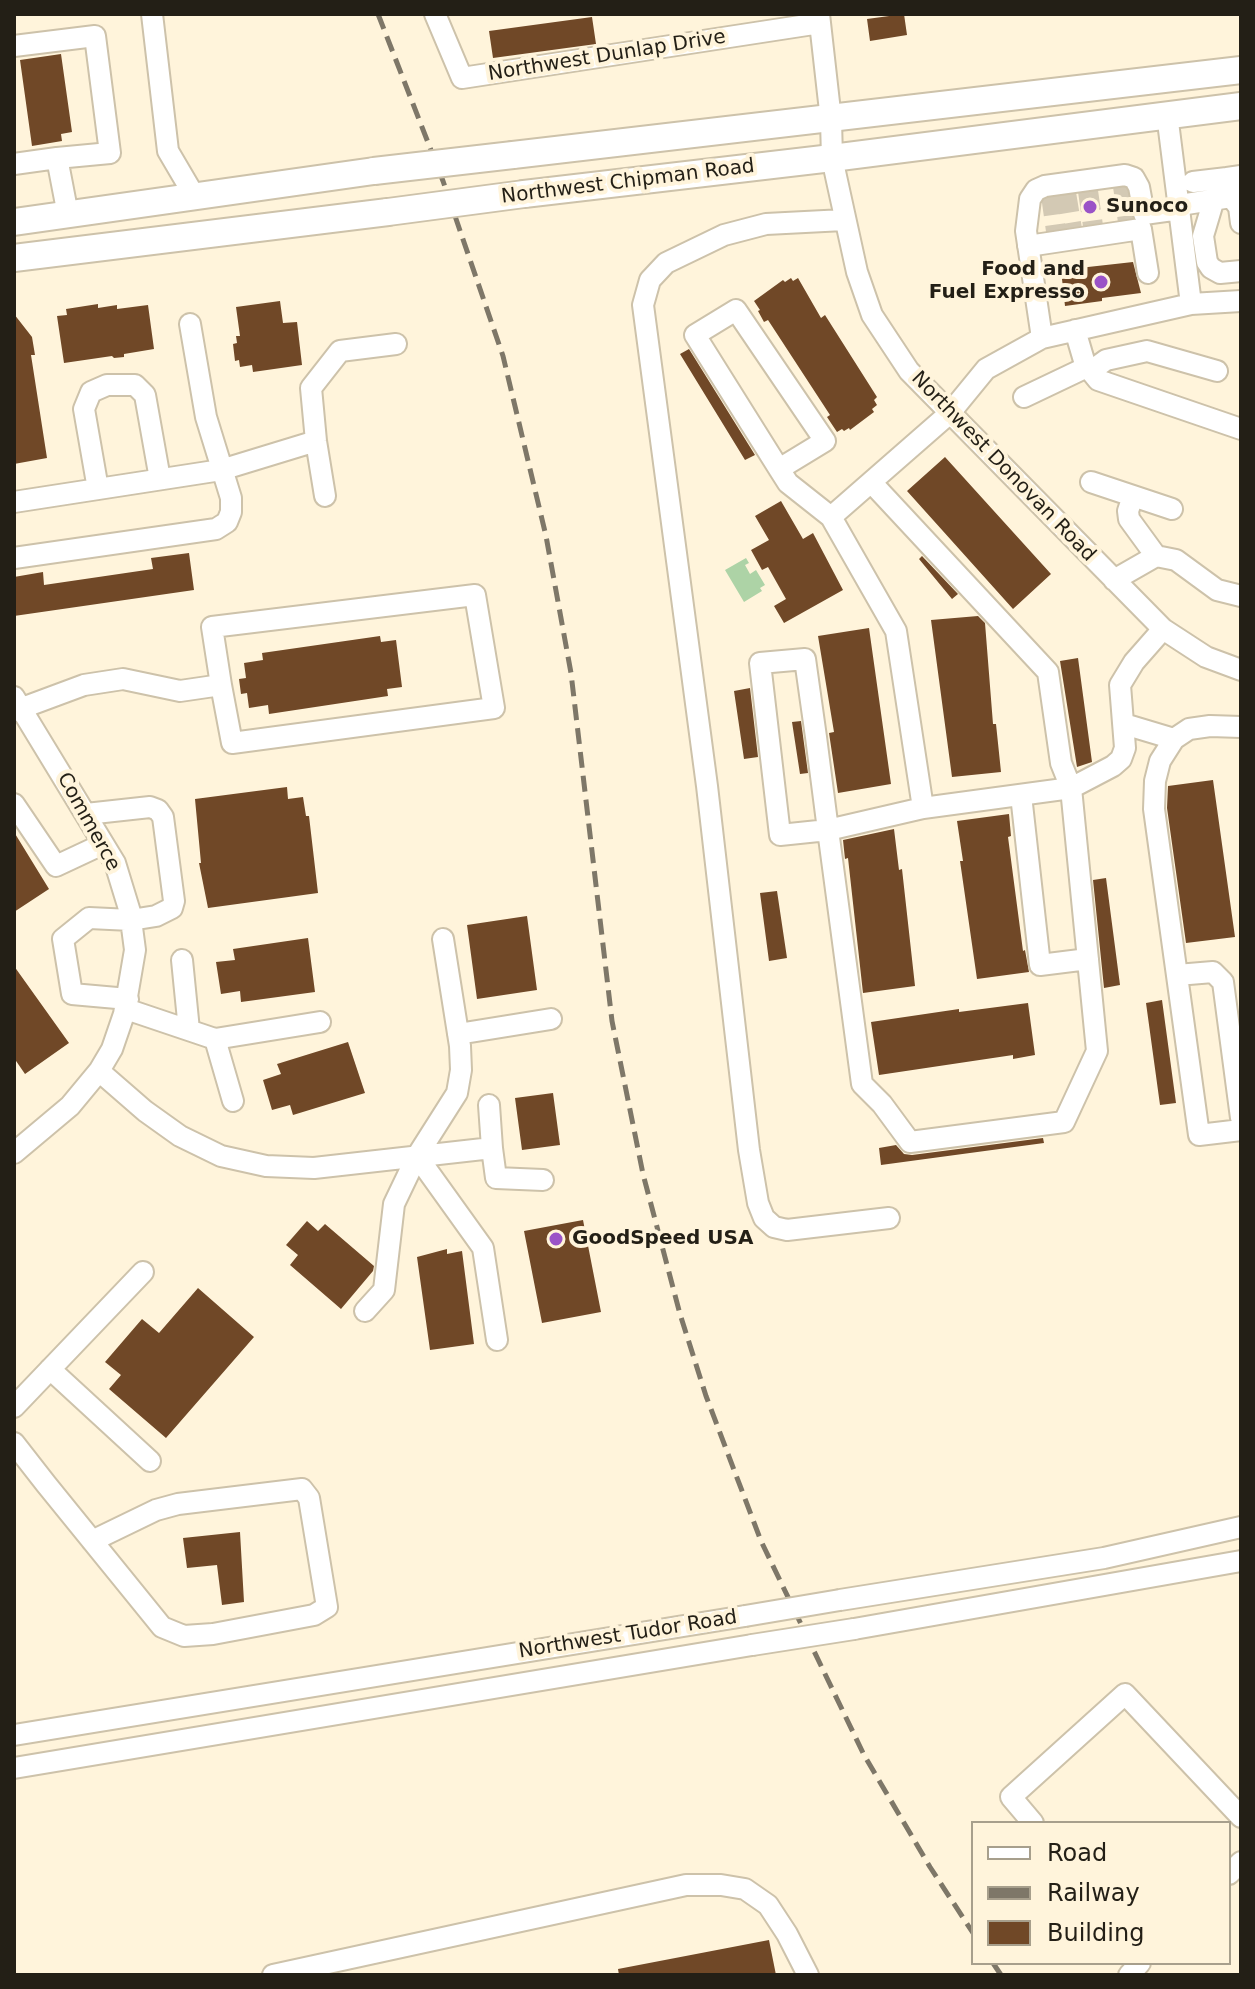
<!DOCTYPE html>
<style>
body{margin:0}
#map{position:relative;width:1255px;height:1989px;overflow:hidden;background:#fff4db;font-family:"DejaVu Sans",sans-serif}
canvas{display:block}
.frame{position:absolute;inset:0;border:16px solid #231f16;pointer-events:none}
.legend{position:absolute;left:971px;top:1821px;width:260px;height:144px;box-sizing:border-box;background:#fff4db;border:2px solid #a79f8c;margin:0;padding:10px 14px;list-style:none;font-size:24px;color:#231f16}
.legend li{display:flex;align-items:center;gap:16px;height:40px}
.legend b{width:40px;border:2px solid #a79f8c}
</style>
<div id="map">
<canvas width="1255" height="1989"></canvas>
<div class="frame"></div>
<ul class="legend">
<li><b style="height:10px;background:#fff"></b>Road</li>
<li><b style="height:10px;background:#7e7768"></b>Railway</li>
<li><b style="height:22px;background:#704827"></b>Building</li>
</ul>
</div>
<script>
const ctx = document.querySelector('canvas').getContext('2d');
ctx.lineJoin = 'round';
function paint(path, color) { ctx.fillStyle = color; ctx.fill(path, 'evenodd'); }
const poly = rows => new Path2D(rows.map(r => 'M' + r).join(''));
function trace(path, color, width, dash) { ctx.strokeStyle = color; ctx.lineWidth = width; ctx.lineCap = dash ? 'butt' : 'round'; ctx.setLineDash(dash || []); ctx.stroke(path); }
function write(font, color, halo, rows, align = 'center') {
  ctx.font = font + ' "DejaVu Sans",sans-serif'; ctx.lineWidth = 8; ctx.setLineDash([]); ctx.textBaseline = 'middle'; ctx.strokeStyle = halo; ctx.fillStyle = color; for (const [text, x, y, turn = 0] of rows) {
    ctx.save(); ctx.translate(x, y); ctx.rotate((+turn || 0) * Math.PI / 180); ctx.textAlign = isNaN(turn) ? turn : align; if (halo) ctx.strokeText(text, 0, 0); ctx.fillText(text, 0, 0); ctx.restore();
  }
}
const water = poly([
 [746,558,749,563,745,565,750,574,756,570,765,585,760,588,762,591,744,602,725,570]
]);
const building = poly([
 [904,14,907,35,870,41,867,19],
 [592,17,596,44,493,58,489,31],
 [61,54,72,132,61,134,62,141,32,146,20,60],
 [1133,262,1141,293,1102,298,1102,301,1065,306,1061,270],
 [791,278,793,281,798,278,821,318,825,315,877,397,874,400,877,405,872,409,874,412,850,430,849,428,844,431,842,429,837,432,827,417,830,415,768,320,764,322,758,311,760,310,754,301,783,280,785,282],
 [280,301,283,323,297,322,302,365,253,372,252,365,240,367,239,360,235,361,233,344,237,343,236,336,240,336,236,307],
 [98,304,98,308,117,305,117,309,148,305,154,349,124,354,124,357,114,358,112,356,64,363,57,316,67,315,66,309],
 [14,314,32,337,35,355,31,355,47,458,14,464],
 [689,349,755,455,745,460,680,354],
 [945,457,1051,574,1013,609,907,491],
 [781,501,803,539,813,533,843,590,784,623,774,606,786,599,768,567,762,570,751,550,769,540,755,516],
 [189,553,194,590,14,616,14,577,43,572,44,585,153,569,151,558],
 [922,556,958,594,952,599,919,559],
 [978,616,985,623,993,724,996,724,1001,772,952,777,931,620],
 [869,628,891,784,838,793,829,733,834,732,818,636],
 [380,636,381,642,396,640,402,687,387,689,388,696,269,714,268,705,249,708,247,693,241,694,239,679,246,678,244,663,263,660,262,653],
 [1078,658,1092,762,1077,767,1060,661],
 [750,688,758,757,744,759,734,691],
 [801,721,808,773,800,774,792,722],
 [1213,780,1235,937,1186,943,1167,808,1168,786],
 [287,787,288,799,303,797,306,816,309,816,318,893,208,908,199,863,201,863,195,799],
 [1009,814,1011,836,1008,837,1023,951,1025,950,1029,972,977,979,960,861,963,861,957,821],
 [894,829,899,870,902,869,915,986,863,993,848,858,845,859,843,840],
 [14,832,49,889,14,912],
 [1106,878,1120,985,1104,988,1093,880],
 [777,891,787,958,769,961,760,893],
 [527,916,537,990,477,999,467,925],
 [308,938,315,992,241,1002,240,991,221,994,216,962,235,960,233,949],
 [14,966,69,1043,25,1074,14,1058],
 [1162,1000,1176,1103,1160,1105,1146,1003],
 [1028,1003,1035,1055,1013,1059,1013,1055,879,1075,871,1022,959,1009,959,1012],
 [348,1042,365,1093,293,1115,290,1105,272,1110,263,1080,281,1074,277,1064],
 [553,1093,560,1145,522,1150,515,1098],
 [1043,1138,1044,1143,881,1165,879,1148,896,1145,904,1154,912,1155],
 [583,1220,601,1312,542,1323,524,1231],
 [307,1221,318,1231,325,1224,374,1266,373,1271,341,1309,290,1265,298,1255,286,1245],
 [447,1249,447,1254,462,1251,474,1344,430,1350,417,1257],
 [198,1288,254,1337,166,1438,109,1389,121,1375,105,1362,142,1319,159,1333],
 [240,1532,244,1602,222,1605,217,1565,187,1568,183,1538],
 [769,1940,776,1975,619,1975,618,1969]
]);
const minorTunnel = poly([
 [1123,186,1128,222],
 [1088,191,1093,226],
 [1066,193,1072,229],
 [1051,195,1056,231]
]);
const minor = poly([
 [152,14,168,151,195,197],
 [435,14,462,78,820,23],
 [819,14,831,120,832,158,857,272,872,315,909,371,1163,629,1206,657,1241,670],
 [14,46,95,36,110,153,57,158,68,215],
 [1167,114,1191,304],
 [14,164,57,158],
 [1193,182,1227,178],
 [1231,197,1239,207,1241,223],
 [1214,199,1203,236,1207,262,1211,268,1220,273,1241,271],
 [1180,205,1231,197,1227,178,1241,176],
 [844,220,766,224,724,235,666,263,650,280,643,305,707,786,749,1150,758,1203,764,1218,774,1227,787,1230,889,1218],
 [1028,246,1141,229,1148,273],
 [1075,330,1085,364,1098,380,1241,429],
 [1042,338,1026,231,1030,199,1036,190,1045,186,1125,175,1134,178,1139,187,1144,214,1180,209],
 [1091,371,1106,360,1147,351,1217,371],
 [1024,397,1087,367],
 [779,469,825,441,736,310,695,335,779,469,788,483,831,517],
 [871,482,1048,672,1061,763,1071,788,1097,1051,1064,1122,910,1142,882,1104,862,1084,828,830,816,737,805,659,760,663,780,835,828,830,923,808],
 [1091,482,1172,509],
 [98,489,84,409,91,392,107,385,135,385,145,395,160,479],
 [325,496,316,441,311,388,340,351,396,344],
 [1133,496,1128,511,1129,519,1156,556],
 [14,502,221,470,316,441],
 [14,558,216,529,227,522,231,512,231,498,206,417,190,324],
 [1114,580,1156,556,1176,560,1217,590,1241,596],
 [1163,629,1134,662,1120,685,1125,748,1121,759,1113,766,1071,788,923,808,896,631,831,517,950,413,986,369,1042,338,1191,304,1241,301],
 [14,697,115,863,130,912,135,950,124,1014,112,1049,99,1071,70,1106,14,1153],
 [14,711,84,685,123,679,180,691,221,685,232,743,494,708,475,595,212,627,221,685],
 [1124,724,1174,739],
 [1241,727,1210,726,1189,729,1174,739,1160,761,1155,781,1154,809,1199,1135,1241,1130],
 [1021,795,1040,965,1088,959],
 [14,804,56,866,103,844],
 [86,814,150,807,158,810,163,817,174,901,172,908,156,916,131,920,89,918,63,939,72,994,128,999],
 [182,960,189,1030],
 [1177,975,1213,972,1223,982,1241,1118],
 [126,1009,215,1039,320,1022],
 [458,1034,551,1019],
 [215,1039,233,1101],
 [99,1071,145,1111,180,1136,221,1156,266,1166,314,1168,492,1148,489,1105],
 [492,1148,496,1178,543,1180],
 [417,1156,483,1248,497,1340],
 [365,1311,384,1290,394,1204,417,1156,457,1093,461,1070,460,1046,443,939],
 [50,1369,150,1461],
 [14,1407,143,1272],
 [14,1443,46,1484,162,1627,184,1636,213,1634,314,1615,327,1607,309,1498,302,1489,178,1504,156,1510,92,1541],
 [840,1600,1104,1558,1241,1527],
 [854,1629,1241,1561],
 [14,1735,745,1616],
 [14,1768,752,1645],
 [1033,1823,1011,1797,1125,1694,1241,1817],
 [1229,1874,1241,1862],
 [273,1975,686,1885,721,1885,745,1889,768,1905,787,1934,808,1975],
 [1129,1975,1140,1963]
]);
const major = poly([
 [513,155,1241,70],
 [524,194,832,158,1241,106],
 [14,222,374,171],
 [14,258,388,212]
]);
const rail = poly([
 [378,14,443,181,503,356,546,536,571,673,612,1021,643,1174,680,1314,706,1396,761,1541,864,1755,930,1867,973,1933],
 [993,1963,1001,1975]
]);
const minorBridge = poly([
 [745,1616,840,1600],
 [752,1645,854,1629]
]);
const majorBridge = poly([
 [374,171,513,155],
 [388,212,524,194]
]);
const markers = [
 [1090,207,8,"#9a53c7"],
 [1101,282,8,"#9a53c7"],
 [556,1239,8,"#9a53c7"]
];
const streetNames = [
 ["Northwest Dunlap Drive",607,56,-9],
 ["Northwest Chipman Road",628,182,-7],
 ["Northwest Donovan Road",1003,467,46],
 ["Commerce",88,822,61],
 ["Northwest Tudor Road",628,1635,-9]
];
const poiNames = [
 ["Sunoco",1106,207],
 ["Food and",1085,270,"right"],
 ["Fuel Expresso",1085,293,"right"],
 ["GoodSpeed USA",572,1239]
];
paint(water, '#add3a6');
paint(building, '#704827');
trace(minorTunnel, '#d3c9b4', 20, [20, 10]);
trace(minor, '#cdc2aa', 24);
trace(major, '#cdc2aa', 30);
trace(minor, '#fff', 20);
trace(major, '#fff', 26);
trace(rail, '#7e7768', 5, [16, 8]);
trace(minorBridge, '#cdc2aa', 24, []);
trace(majorBridge, '#cdc2aa', 30, []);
trace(minorBridge, '#fff', 20);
trace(majorBridge, '#fff', 26);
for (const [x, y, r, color] of markers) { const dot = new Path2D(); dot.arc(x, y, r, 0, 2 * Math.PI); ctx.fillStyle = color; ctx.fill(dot); trace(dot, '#fff4db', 3); }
write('20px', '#231f16', '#fff4db', streetNames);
write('bold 20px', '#231f16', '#fff4db', poiNames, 'left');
</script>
